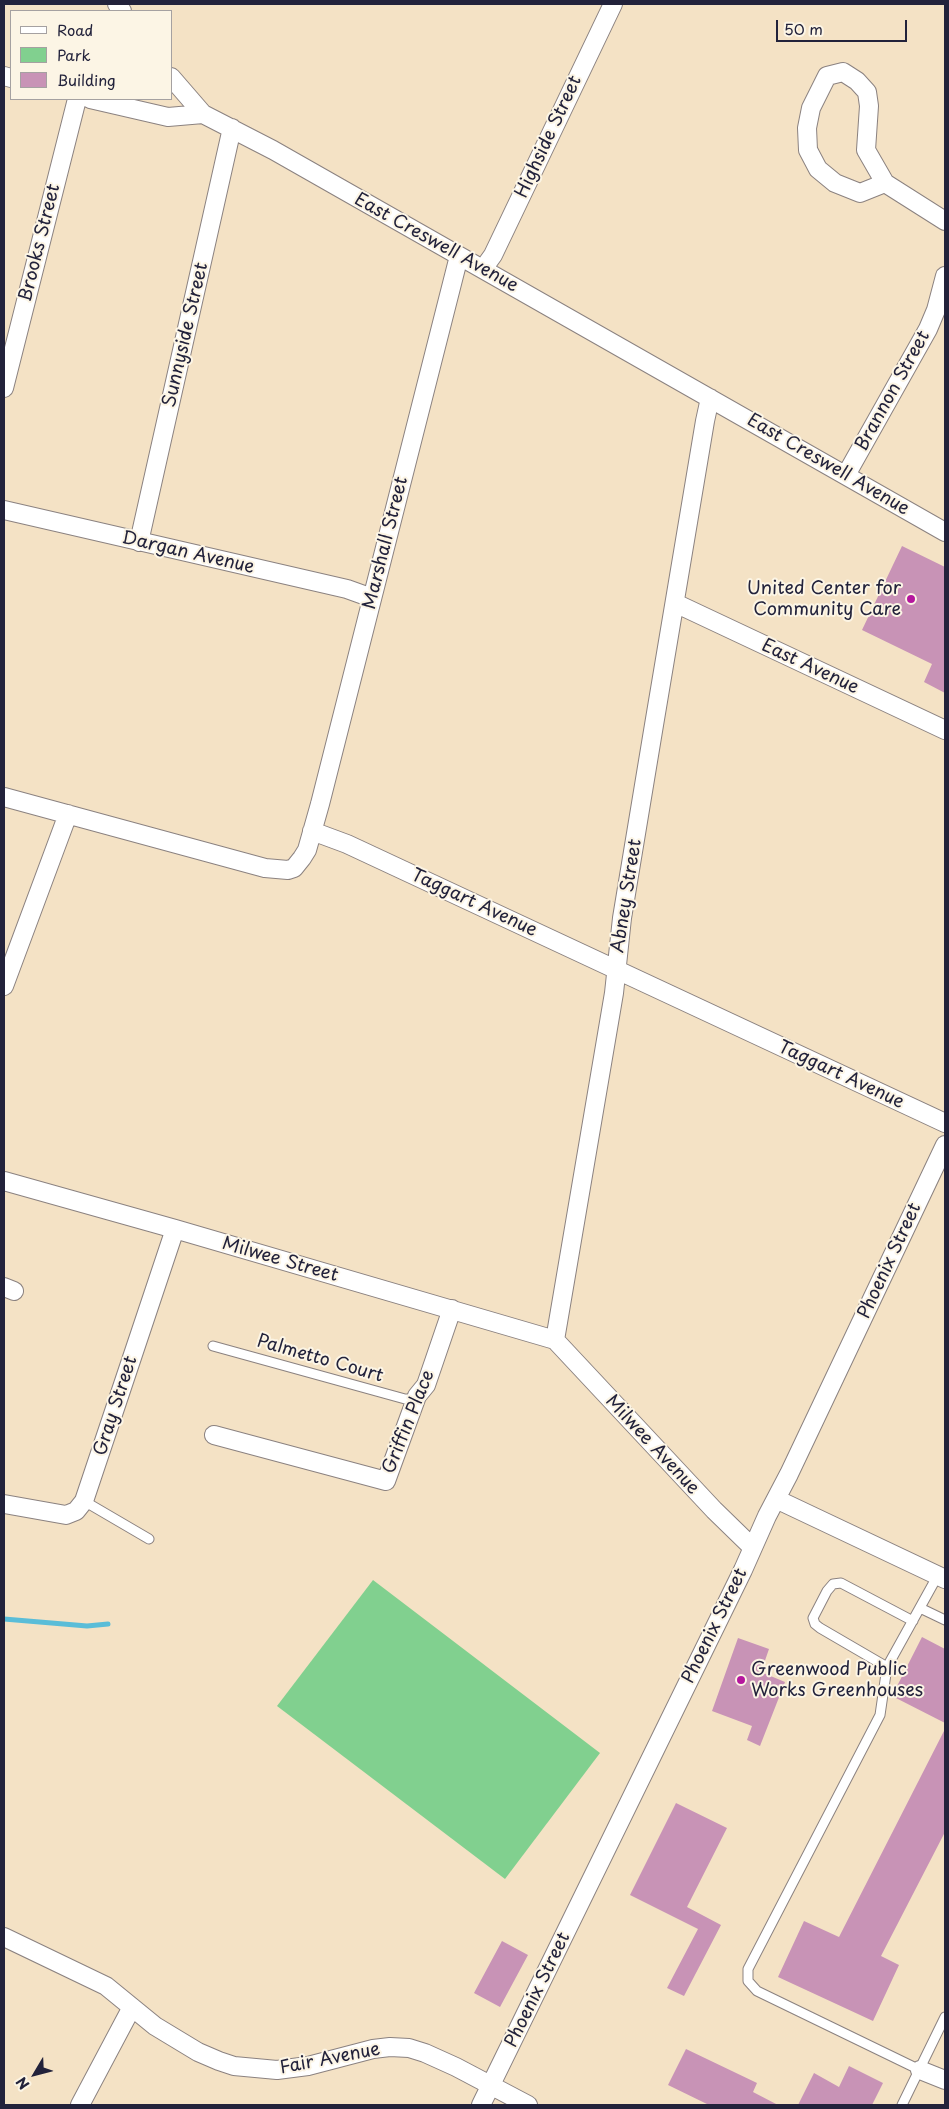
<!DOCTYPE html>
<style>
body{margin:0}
#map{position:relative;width:949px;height:2109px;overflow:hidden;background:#f4e2c5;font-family:"Playpen Sans",sans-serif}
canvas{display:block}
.frame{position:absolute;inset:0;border:5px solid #22223b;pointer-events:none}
.legend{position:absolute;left:10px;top:10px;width:162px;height:90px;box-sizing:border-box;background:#fcf5e5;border:1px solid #a5a1a1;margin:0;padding:6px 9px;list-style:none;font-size:15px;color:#22223b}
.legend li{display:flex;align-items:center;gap:10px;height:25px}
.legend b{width:25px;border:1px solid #a5a1a1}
.north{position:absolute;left:10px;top:2049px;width:50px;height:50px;-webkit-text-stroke:4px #fcf5e5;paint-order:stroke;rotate:233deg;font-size:14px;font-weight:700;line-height:20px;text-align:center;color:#22223b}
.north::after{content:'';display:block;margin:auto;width:18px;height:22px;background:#22223b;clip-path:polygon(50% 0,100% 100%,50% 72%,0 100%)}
.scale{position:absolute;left:776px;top:20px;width:131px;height:22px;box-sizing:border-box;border:2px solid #22223b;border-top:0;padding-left:6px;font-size:15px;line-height:18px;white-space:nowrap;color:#22223b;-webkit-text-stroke:4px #fcf5e5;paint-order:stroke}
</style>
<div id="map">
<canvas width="949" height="2109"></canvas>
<div class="frame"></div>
<ul class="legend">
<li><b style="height:6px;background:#fff"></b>Road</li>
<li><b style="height:14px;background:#81d08f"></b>Park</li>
<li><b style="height:14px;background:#c893b6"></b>Building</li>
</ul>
<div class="north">N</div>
<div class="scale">50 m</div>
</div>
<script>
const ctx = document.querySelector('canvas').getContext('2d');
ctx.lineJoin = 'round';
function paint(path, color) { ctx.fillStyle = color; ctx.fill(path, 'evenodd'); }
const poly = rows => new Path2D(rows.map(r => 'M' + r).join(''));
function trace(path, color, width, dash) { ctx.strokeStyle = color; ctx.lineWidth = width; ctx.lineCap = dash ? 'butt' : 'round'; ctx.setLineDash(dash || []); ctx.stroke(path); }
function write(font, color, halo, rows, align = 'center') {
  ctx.font = font + ' "Playpen Sans",sans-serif'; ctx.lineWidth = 4; ctx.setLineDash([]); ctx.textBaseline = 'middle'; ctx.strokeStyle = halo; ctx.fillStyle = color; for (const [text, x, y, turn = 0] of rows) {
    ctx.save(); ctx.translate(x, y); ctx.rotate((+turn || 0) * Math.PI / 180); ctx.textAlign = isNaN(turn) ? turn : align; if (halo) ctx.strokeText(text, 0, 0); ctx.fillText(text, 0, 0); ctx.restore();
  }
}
const green = poly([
 [373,1580,600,1753,505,1879,277,1706]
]);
const stream = poly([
 [4,1619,87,1626,108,1624]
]);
const building = poly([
 [902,546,945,567,945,693,924,682,932,664,862,630],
 [922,1637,945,1649,945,1723,892,1696],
 [738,1638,769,1649,761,1672,785,1682,760,1746,747,1740,752,1726,712,1711],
 [945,1729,945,1832,881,1956,899,1965,873,2021,778,1977,804,1921,839,1937],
 [676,1803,727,1828,687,1907,721,1925,684,1996,667,1988,698,1929,630,1895],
 [502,1941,528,1955,500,2007,474,1993],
 [686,2049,757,2083,753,2092,778,2105,709,2105,668,2085],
 [849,2066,883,2083,872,2105,798,2105,814,2073,839,2087]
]);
const service = poly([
 [213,1346,405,1399,410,1399,417,1396],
 [84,1501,149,1539],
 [920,1608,945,1620],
 [887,1667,820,1628,815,1624,813,1618,827,1591,833,1584,841,1583,913,1621],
 [920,2070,757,1991,748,1981,748,1969,880,1715,887,1667,938,1575],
 [902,2105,945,2017]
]);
const minor = poly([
 [117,4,122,11],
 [4,76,11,78],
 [171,77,203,114,273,150,945,532],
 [90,99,168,117,203,114],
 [885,183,860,193,835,183,818,169,808,150,807,128,811,108,827,76,843,72,857,81,867,92,869,106,866,150,885,183,945,221],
 [483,269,493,255,613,4],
 [4,388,77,99],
 [846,475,928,329,936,310,945,276],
 [4,510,347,589,372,598],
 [139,542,232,128],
 [675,603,945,730],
 [4,797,265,868,288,870,294,868,302,858,307,850,320,804,459,256],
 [312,831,347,844,945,1123],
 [4,986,68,814],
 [4,1181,175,1229,555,1340],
 [4,1287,14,1291],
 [555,1340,614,993,622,918,654,725,705,421,710,398],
 [555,1340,714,1510,752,1547],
 [214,1435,386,1481,417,1396,426,1385,452,1309],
 [776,1499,945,1579],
 [4,1504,66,1515,76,1511,84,1501,175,1229],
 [4,1937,106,1986,155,2026,198,2052,219,2061,234,2066,277,2070,308,2066,373,2049,390,2047,409,2048,425,2053,456,2067,528,2105],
 [920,2070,945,2080],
 [80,2105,132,2007],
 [481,2105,743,1570,767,1516,789,1474,945,1145]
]);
const markers = [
 [911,599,5,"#b5179e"],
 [741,1680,5,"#b5179e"]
];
const streetNames = [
 ["Highside Street",549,137,-65],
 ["Brooks Street",40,243,-76],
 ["East Creswell Avenue",436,243,29],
 ["Sunnyside Street",186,335,-77],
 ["Brannon Street",893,391,-61],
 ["East Creswell Avenue",828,465,30],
 ["Marshall Street",386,543,-76],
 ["Dargan Avenue",188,553,13],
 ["East Avenue",810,667,25],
 ["Abney Street",627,896,-81],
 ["Taggart Avenue",474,903,25],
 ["Taggart Avenue",841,1075,25],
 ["Milwee Street",280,1260,16],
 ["Phoenix Street",890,1261,-65],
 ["Palmetto Court",320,1359,16],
 ["Gray Street",116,1406,-72],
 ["Griffin Place",409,1422,-68],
 ["Milwee Avenue",652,1445,47],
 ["Phoenix Street",715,1626,-64],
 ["Phoenix Street",538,1990,-64],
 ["Fair Avenue",330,2059,-11]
];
const poiNames = [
 ["United Center for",901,589],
 ["Community Care",901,610],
 ["Greenwood Public",751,1670,"left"],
 ["Works Greenhouses",751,1691,"left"]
];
paint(green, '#81d08f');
trace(stream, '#5abdd8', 5);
paint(building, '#c893b6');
trace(service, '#8b8280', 11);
trace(minor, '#8b8280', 20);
trace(service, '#fff', 9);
trace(minor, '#fff', 18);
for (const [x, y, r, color] of markers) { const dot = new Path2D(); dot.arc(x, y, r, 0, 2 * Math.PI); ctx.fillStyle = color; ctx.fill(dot); trace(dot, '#fcf5e5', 2); }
write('18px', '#22223b', '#fcf5e5', streetNames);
write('18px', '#22223b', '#fcf5e5', poiNames, 'right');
</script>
